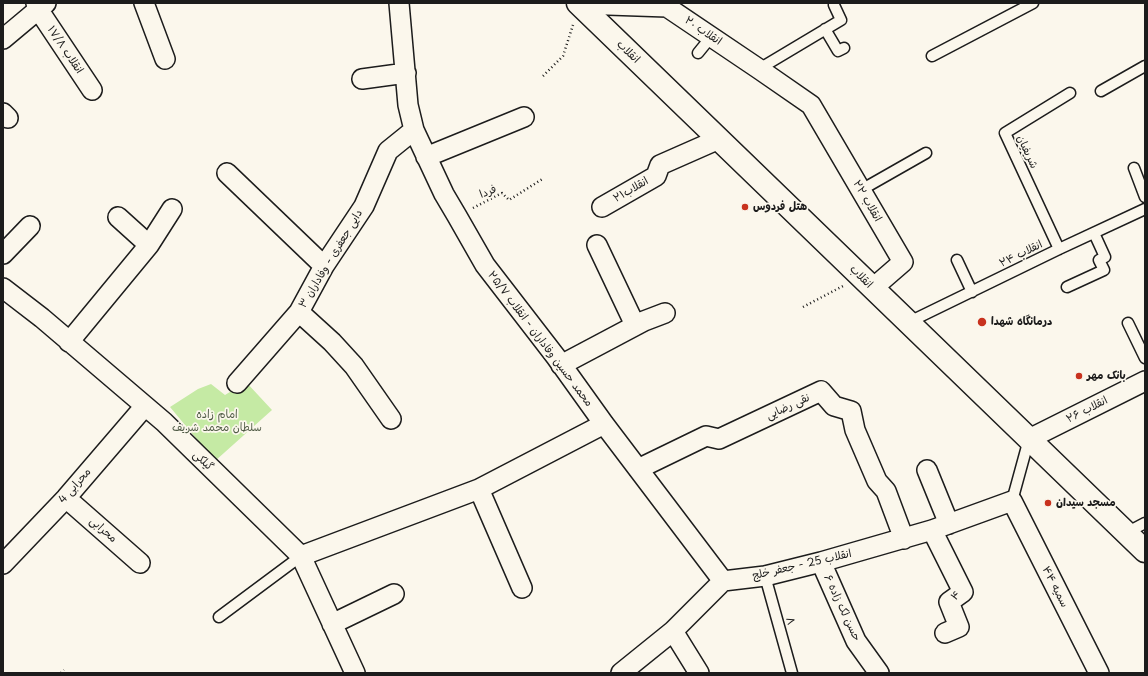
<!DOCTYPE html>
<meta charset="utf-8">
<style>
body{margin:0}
#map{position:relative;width:1148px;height:676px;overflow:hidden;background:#fbf7ec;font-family:"Playpen Sans",sans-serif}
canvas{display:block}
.frame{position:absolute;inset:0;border:4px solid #1c1c1c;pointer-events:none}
</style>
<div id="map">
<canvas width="1148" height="676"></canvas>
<div class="frame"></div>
</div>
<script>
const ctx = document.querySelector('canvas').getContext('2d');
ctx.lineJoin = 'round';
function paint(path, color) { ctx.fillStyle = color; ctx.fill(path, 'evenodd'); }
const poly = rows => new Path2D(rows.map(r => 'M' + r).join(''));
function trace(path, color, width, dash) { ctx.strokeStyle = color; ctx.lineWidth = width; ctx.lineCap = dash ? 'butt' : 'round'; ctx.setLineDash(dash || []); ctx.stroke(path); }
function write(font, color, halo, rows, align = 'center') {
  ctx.font = font + ' "Playpen Sans","Playpen Sans Arabic",sans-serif'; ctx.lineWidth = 3.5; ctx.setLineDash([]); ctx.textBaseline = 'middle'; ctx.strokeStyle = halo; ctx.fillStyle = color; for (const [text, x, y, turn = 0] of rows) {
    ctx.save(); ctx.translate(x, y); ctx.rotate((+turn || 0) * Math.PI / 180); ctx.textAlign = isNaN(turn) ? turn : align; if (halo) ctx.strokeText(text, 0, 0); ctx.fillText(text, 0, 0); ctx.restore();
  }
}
const green = poly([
 [246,382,272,410,215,461,170,407,198,389,211,384,225,395]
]);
const path = poly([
 [543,76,563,56,573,25],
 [473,208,502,193,509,200,544,178],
 [803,307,843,286],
 [61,673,64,670]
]);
const lane = poly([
 [825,29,838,51,844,48],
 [698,53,711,37],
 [932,56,1033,3],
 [759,69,841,20,834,5],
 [1101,91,1145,66],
 [1134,168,1145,197],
 [861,190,926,153],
 [1059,249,1005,133,1070,93],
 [957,260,972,292],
 [1067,287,1104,270,1099,260,1105,257,1094,233],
 [909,322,1059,249,1145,209],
 [1128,323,1145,358],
 [1012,501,1029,439],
 [1126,533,1145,523],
 [765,576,792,673],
 [219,617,301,556]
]);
const street = poly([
 [36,3,38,9,92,90],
 [144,3,165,59],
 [399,3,408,105,414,130,444,194,457,216,485,265,556,357,604,424,723,581],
 [579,4,667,7,759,69,811,105,903,262,873,288],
 [3,39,46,3],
 [362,79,406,73],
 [3,113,8,118],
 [426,157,524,117],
 [227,173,324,266],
 [602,207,656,176,660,165,719,139],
 [118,217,149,245],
 [597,245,635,325],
 [3,254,30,226],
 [3,288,42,318,164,422,301,556,355,673],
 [299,312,332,342,354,366,391,419],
 [69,342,149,245,172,209],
 [561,365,644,321,665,313],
 [237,383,299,312,324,266,364,206,388,151,414,130],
 [1029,439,1145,381],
 [638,469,706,436,719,439,821,391,834,406,851,411,855,430,877,481,886,491,904,539],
 [927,470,949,524],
 [479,489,522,588],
 [66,498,140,563],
 [932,530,963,592,949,602,959,627,945,633],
 [301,556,479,489,604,424],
 [821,562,856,641,879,673],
 [3,564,66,498,145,406],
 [332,624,394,594],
 [673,631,699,673],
 [621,673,673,631,723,581,765,576,821,562,932,530,1012,501,1099,673]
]);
const secondary = poly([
 [578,3,1145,551]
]);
const markers = [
 [745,207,4,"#c8321e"],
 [982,322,5,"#c8321e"],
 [1079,376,4,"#c8321e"],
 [1048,503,4,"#c8321e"]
];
const streetNames = [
 ["انقلاب ۲۰",703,31,34],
 ["انقلاب ۱۷/۸",65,50,56],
 ["انقلاب",628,52,44],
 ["شریفیان",1027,152,65],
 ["انقلاب۲۱",631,190,-30],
 ["فردا",488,192,-22],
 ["انقلاب ۲۲",867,201,60],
 ["انقلاب ۲۴",1021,254,-26],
 ["دایی جعفری - وفاداران ۳",331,259,-59],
 ["انقلاب",861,277,45],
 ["محمد حسین وفاداران - انقلاب ۲۵/۷",540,339,53],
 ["نقی رضایی",788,407,-25],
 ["انقلاب ۲۶",1087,410,-27],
 ["گیلکی",203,461,44],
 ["محرابی 4",75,486,-49],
 ["محرابی",103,530,41],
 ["انقلاب 25 - جعفر خلج",802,565,-13],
 ["سمیه ۴۴",1055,587,63],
 ["۴",956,596,-43],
 ["۶ حسن لک زاده",842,608,65],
 ["۸",790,621,74]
];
const poiNames = [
 ["هتل فردوس",753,207],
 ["درمانگاه شهدا",991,322],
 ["بانک مهر",1087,376],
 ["مسجد سیدان",1056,503]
];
const parkNames = [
 ["امام زاده",217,415],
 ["سلطان محمد شریف",217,428]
];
paint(green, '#c5eaa4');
trace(lane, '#1c1c1c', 13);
trace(street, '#1c1c1c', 22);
trace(secondary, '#1c1c1c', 25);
trace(path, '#1c1c1c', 2.5, [1, 3]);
trace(lane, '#fbf7ec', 10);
trace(street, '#fbf7ec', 19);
trace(secondary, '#fbf7ec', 22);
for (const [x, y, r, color] of markers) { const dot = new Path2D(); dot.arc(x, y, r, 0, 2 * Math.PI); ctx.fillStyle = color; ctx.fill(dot); trace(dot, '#fbf7ec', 1.5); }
write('11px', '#1c1c1c', '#fbf7ec', streetNames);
write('bold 11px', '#1c1c1c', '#fbf7ec', poiNames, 'left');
write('11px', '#4f5a45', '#fbf7ec', parkNames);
</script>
